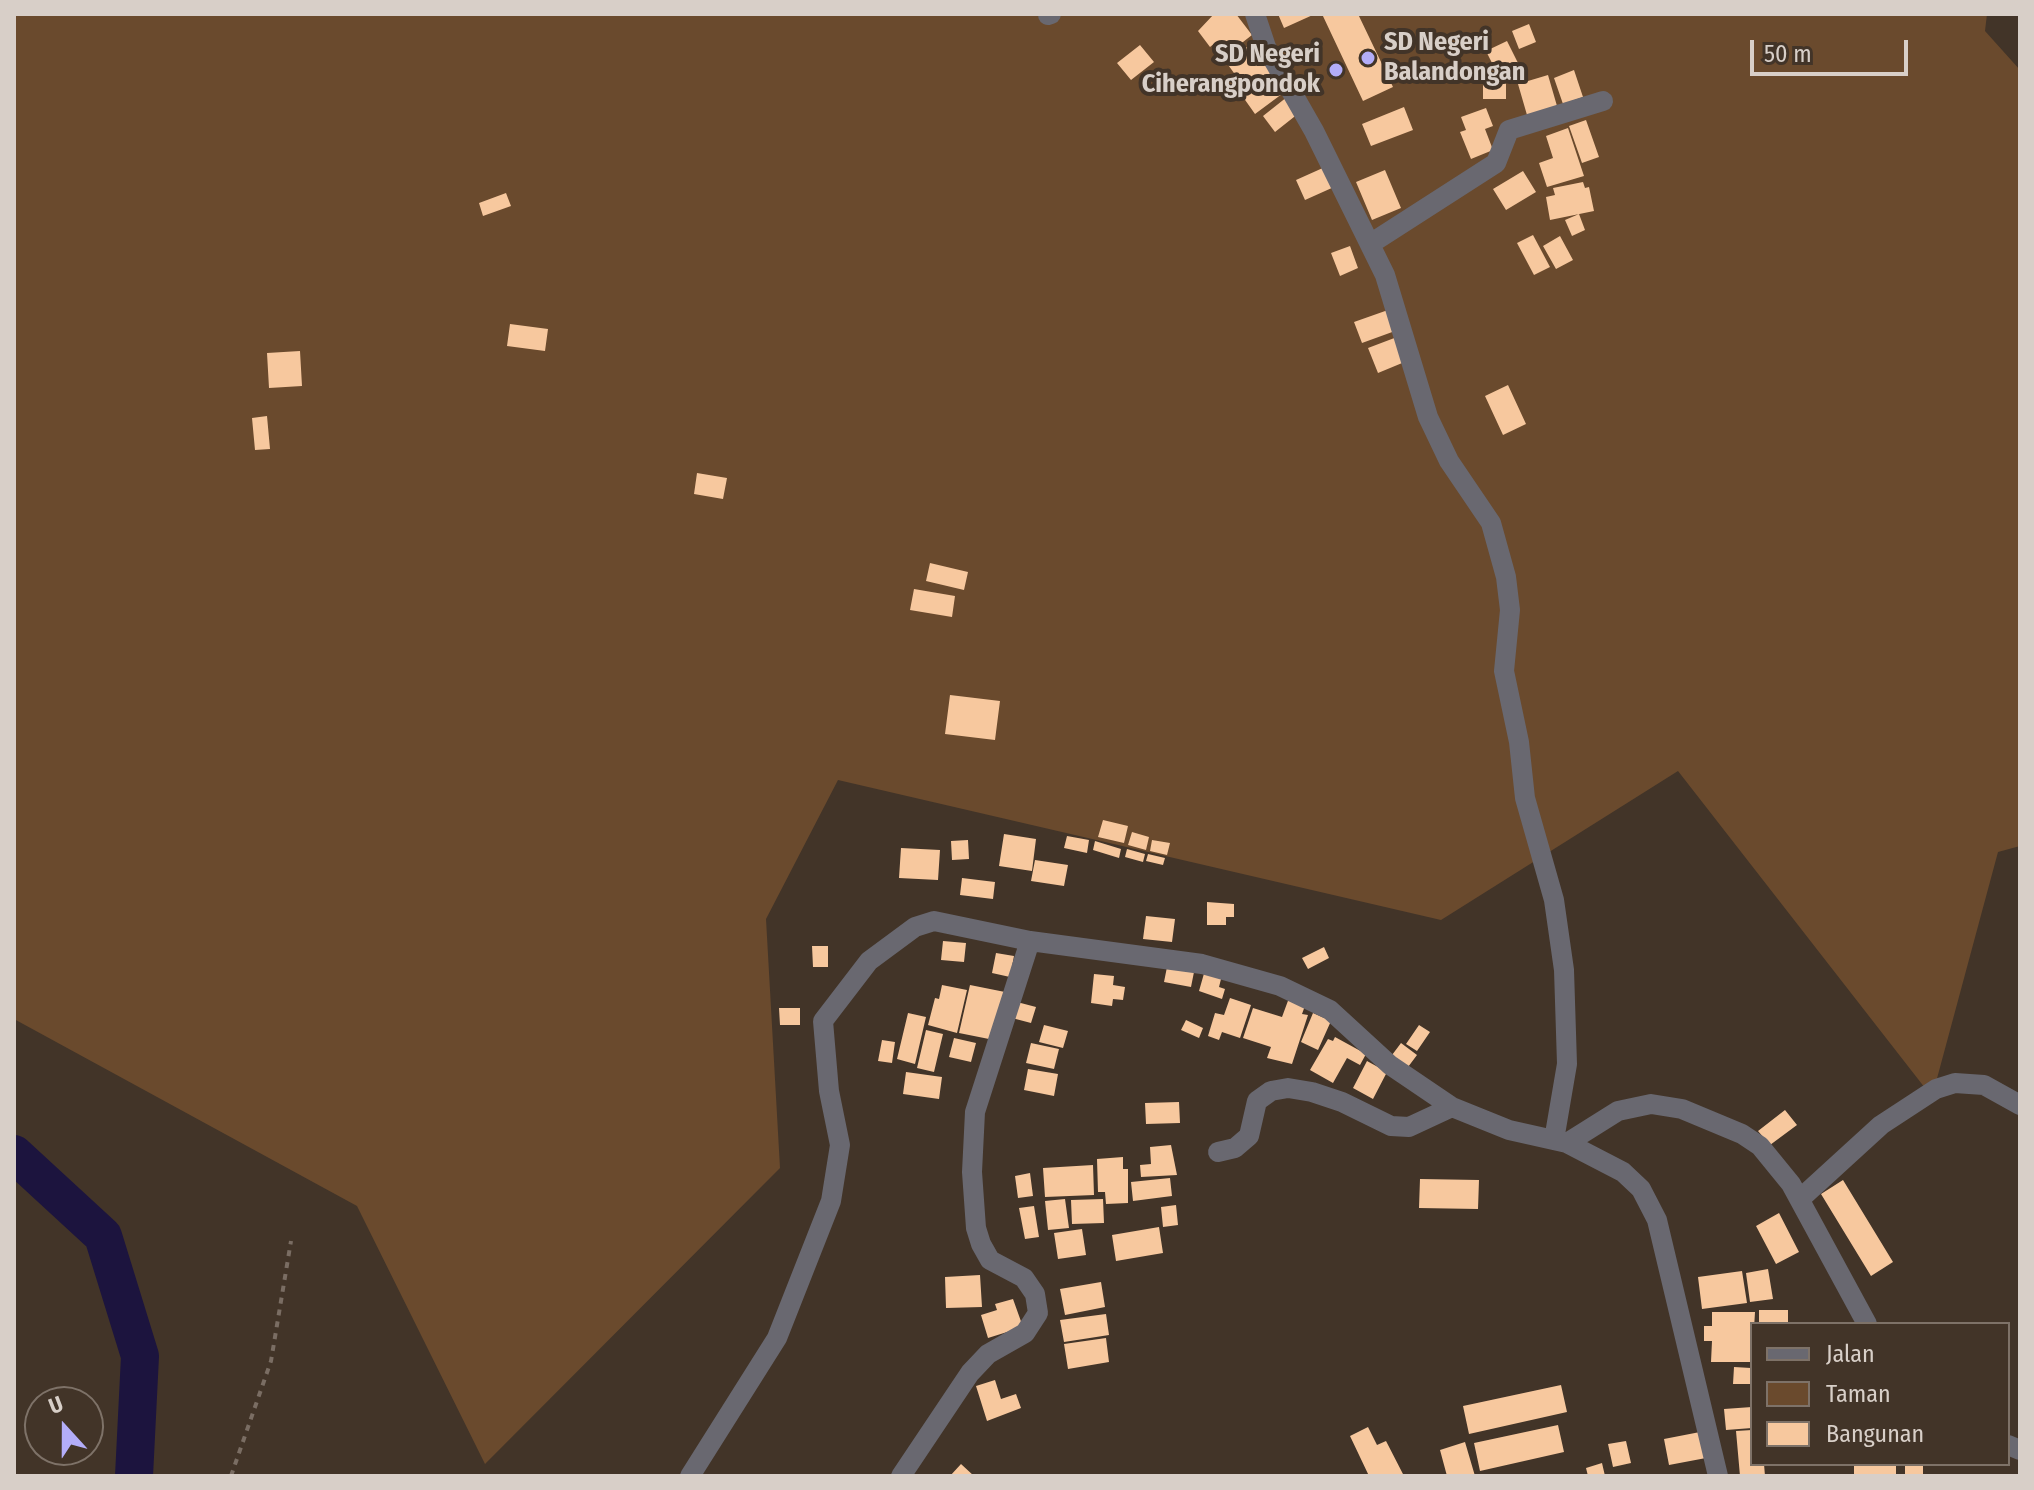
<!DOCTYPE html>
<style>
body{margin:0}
#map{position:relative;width:2034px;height:1490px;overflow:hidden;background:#423428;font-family:"Fira Sans Condensed",sans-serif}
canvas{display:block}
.frame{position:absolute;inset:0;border:16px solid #d8cfc8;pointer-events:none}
.legend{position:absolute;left:1750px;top:1322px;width:260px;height:144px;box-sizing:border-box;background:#423428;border:2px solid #7e7268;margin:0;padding:10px 14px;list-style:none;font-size:24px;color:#d8cfc8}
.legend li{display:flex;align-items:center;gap:16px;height:40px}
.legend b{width:40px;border:2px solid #7e7268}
.north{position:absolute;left:24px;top:1386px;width:80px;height:80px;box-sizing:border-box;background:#423428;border:2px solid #7e7268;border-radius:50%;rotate:339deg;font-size:22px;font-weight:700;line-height:32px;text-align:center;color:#d8cfc8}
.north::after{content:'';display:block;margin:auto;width:28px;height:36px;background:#b3adf9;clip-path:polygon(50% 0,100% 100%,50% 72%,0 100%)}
.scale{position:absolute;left:1750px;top:40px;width:158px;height:36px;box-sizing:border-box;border:4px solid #d8cfc8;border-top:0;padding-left:10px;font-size:24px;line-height:28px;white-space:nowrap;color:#d8cfc8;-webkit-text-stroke:6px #423428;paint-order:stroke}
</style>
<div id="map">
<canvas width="2034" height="1490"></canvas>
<div class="frame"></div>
<ul class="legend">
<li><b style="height:10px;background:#696870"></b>Jalan</li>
<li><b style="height:22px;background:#6a4a2d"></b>Taman</li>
<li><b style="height:22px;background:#f7c89e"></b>Bangunan</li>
</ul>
<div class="north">U</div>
<div class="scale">50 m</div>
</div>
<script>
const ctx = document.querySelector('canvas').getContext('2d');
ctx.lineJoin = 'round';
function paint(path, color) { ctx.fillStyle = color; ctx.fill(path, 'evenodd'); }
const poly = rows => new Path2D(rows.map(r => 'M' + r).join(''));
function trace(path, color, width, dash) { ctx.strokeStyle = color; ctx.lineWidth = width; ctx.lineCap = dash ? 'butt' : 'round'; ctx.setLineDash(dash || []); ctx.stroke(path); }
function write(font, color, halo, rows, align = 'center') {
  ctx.font = font + ' "Fira Sans Condensed",sans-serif'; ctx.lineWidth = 8; ctx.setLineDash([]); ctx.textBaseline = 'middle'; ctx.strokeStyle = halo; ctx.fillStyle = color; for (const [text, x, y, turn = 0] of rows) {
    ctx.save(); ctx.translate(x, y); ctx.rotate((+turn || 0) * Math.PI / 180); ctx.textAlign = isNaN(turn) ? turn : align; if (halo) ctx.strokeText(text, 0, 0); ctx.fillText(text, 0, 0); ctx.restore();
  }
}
const green = poly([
 [14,14,1987,14,1985,31,2020,70,2020,846,1998,852,1932,1097,1678,771,1441,920,838,780,766,919,780,1168,485,1464,357,1206,14,1019]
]);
const river = poly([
 [14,1154,103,1236,140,1356,134,1476]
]);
const building = poly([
 [1214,14,1236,14,1252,35,1225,56,1215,43,1210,47,1198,31],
 [1278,14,1315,14,1284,28],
 [1322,14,1358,14,1393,87,1363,101],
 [1529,24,1536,42,1519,49,1512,31],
 [1507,41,1519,65,1498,75,1486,51],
 [1251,44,1272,72,1247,91,1226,62],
 [1140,45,1154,62,1131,80,1117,63],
 [1574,70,1583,97,1563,104,1554,78],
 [1273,75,1286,91,1255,114,1243,97],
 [1548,75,1557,106,1527,115,1518,84],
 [1483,81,1506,81,1506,99,1483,99],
 [1287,97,1299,113,1275,132,1263,116],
 [1404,107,1413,130,1371,146,1362,124],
 [1486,108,1493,126,1485,129,1493,150,1471,159,1460,132,1466,130,1461,117],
 [1586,120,1599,157,1582,163,1569,126],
 [1568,128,1584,176,1547,187,1539,163,1553,158,1546,136],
 [1325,167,1334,187,1305,200,1296,180],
 [1385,170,1401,208,1372,220,1356,182],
 [1523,171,1536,192,1506,210,1493,189],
 [1583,182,1585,188,1589,187,1594,211,1550,220,1546,197,1555,195,1553,188],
 [506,193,511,206,483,216,479,203],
 [1579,214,1585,230,1572,236,1565,220],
 [1533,235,1550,267,1534,275,1517,243],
 [1560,236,1573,260,1556,269,1543,246],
 [1350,246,1358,268,1340,276,1331,253],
 [1388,310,1395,331,1362,343,1354,322],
 [510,324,548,329,545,351,507,346],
 [1397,337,1407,361,1378,373,1368,348],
 [300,351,302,386,269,388,267,353],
 [1508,385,1526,424,1503,435,1485,396],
 [267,416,270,449,255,450,252,418],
 [697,473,727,478,723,499,694,494],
 [930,563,968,572,964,590,926,581],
 [914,589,955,596,952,617,910,610],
 [950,695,1000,701,995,740,945,734],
 [1103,820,1128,826,1124,843,1098,837],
 [1132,832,1149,837,1146,850,1128,845],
 [1004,834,1036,839,1032,871,999,866],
 [1067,836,1089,840,1087,853,1064,848],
 [968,840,969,859,952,860,951,841],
 [1152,840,1170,843,1167,855,1150,851],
 [1095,841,1121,849,1119,858,1093,850],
 [901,848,940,850,938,880,899,878],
 [1127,849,1145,854,1143,862,1125,857],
 [1148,854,1165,858,1163,865,1146,861],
 [1035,860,1068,865,1064,886,1031,881],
 [962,878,995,882,993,899,960,895],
 [1207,902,1234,904,1234,917,1226,917,1226,925,1207,925],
 [1146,916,1175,919,1172,942,1143,939],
 [943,941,966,943,964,962,941,960],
 [812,946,828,946,828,967,813,967],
 [1324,947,1329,958,1308,969,1302,958],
 [996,953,1014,956,1010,977,992,973],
 [1167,967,1194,972,1191,987,1164,982],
 [1205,970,1222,975,1219,987,1225,989,1222,999,1199,991],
 [1094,974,1114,976,1113,985,1125,987,1123,1000,1113,999,1112,1006,1091,1003],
 [942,985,967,990,957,1033,928,1025,935,998,939,999],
 [970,985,1005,992,994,1040,959,1033],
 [1230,998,1251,1005,1240,1038,1222,1032,1219,1040,1208,1036,1215,1013,1224,1015],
 [1289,998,1306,1003,1302,1014,1308,1015,1292,1064,1267,1058,1271,1047,1243,1038,1253,1008,1282,1017],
 [1017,1002,1036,1007,1031,1023,1012,1018],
 [779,1008,800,1008,800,1025,780,1025],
 [908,1013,926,1017,915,1064,897,1059],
 [1313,1013,1331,1021,1318,1050,1301,1042],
 [1186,1020,1203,1028,1199,1038,1181,1030],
 [1044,1025,1068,1031,1063,1048,1039,1042],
 [1419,1025,1430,1032,1417,1051,1406,1044],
 [926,1030,943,1034,934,1072,917,1068],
 [1335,1037,1366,1054,1360,1065,1347,1058,1333,1083,1310,1070,1328,1039,1333,1041],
 [954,1038,976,1043,971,1062,949,1057],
 [882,1040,895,1042,892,1063,878,1061],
 [1031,1043,1059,1049,1054,1069,1026,1063],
 [1401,1043,1417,1055,1408,1067,1392,1055],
 [1367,1061,1387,1072,1373,1099,1353,1088],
 [1028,1069,1058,1074,1054,1096,1024,1090],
 [906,1072,942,1077,939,1099,903,1094],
 [1179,1102,1180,1123,1146,1124,1145,1103],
 [1785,1110,1797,1125,1770,1145,1758,1131],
 [1171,1145,1177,1175,1141,1177,1140,1165,1151,1164,1150,1147],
 [1123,1157,1123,1169,1128,1169,1128,1203,1106,1204,1105,1192,1098,1192,1097,1159],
 [1093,1165,1094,1195,1045,1197,1043,1168],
 [1030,1173,1033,1196,1018,1198,1015,1176],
 [1170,1178,1172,1196,1133,1201,1131,1182],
 [1420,1179,1479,1180,1478,1209,1419,1208],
 [1843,1180,1893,1262,1871,1276,1821,1194],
 [1065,1199,1069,1228,1048,1230,1045,1201],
 [1103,1199,1104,1223,1072,1224,1071,1200],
 [1176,1205,1178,1225,1163,1227,1161,1207],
 [1034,1206,1039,1237,1025,1239,1019,1208],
 [1779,1213,1799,1252,1776,1264,1756,1226],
 [1159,1227,1163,1253,1116,1261,1112,1235],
 [1082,1229,1086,1255,1058,1259,1054,1233],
 [1768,1269,1773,1299,1750,1302,1746,1273],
 [1742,1271,1747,1303,1702,1309,1698,1277],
 [980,1275,982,1307,946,1308,945,1277],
 [1101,1282,1105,1307,1065,1315,1060,1289],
 [1013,1299,1023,1327,988,1338,981,1315,997,1310,995,1304],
 [1759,1310,1788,1310,1788,1324,1759,1324],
 [1712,1312,1755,1312,1752,1362,1711,1362,1712,1341,1704,1341,1704,1326,1712,1326],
 [1106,1314,1109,1335,1064,1342,1060,1320],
 [1106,1338,1109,1362,1068,1369,1064,1344],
 [1734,1367,1751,1368,1750,1384,1733,1384],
 [995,1380,1001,1399,1016,1394,1021,1408,987,1421,976,1386],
 [1561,1385,1567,1412,1469,1434,1463,1406],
 [1752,1407,1752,1428,1726,1430,1724,1409],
 [1558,1425,1564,1452,1480,1471,1474,1443],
 [1368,1427,1377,1445,1386,1441,1404,1476,1369,1476,1350,1436],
 [1752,1430,1752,1464,1764,1464,1765,1476,1740,1476,1736,1431],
 [1700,1432,1706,1458,1669,1465,1664,1439],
 [1626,1441,1631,1463,1613,1467,1608,1444],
 [1465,1442,1475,1476,1447,1476,1440,1450],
 [1602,1463,1605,1476,1588,1476,1586,1468],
 [961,1464,974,1476,950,1476],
 [1854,1464,1896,1464,1896,1476,1854,1476],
 [1905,1464,1923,1464,1923,1475,1905,1474]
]);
const path = poly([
 [231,1476,271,1361,291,1241]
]);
const minor = poly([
 [1255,14,1266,47,1314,131,1385,275,1428,417,1449,461,1491,523,1506,577,1510,610,1504,671,1519,742,1525,798,1554,900,1564,970,1567,1064,1554,1140],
 [1048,15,1051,14],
 [1370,244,1496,163,1509,130,1603,101],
 [1567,1143,1618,1111,1651,1104,1682,1109,1742,1134,1760,1146,1791,1184,1867,1324],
 [1218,1152,1235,1148,1249,1136,1257,1101,1271,1091,1288,1088,1312,1092,1342,1102,1391,1126,1409,1127,1452,1107],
 [1800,1199,1881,1125,1936,1089,1955,1083,1984,1085,2020,1105],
 [2008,1445,2020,1450],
 [690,1476,777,1338,831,1201,840,1145,829,1091,823,1021,869,961,915,927,934,921,1030,941,1202,964,1280,986,1330,1010,1390,1065,1452,1107,1509,1130,1567,1143,1623,1172,1641,1189,1657,1220,1718,1476],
 [901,1476,970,1373,988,1354,1025,1333,1038,1313,1035,1294,1024,1278,990,1260,981,1244,976,1228,972,1172,975,1112,1030,941]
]);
const markers = [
 [1368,58,8,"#b3adf9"],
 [1336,70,8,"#b3adf9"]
];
const poiNames = [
 ["SD Negeri",1384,43],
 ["Balandongan",1384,73],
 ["SD Negeri",1320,55,"right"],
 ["Ciherangpondok",1320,85,"right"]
];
paint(green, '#6a4a2d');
trace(river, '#1c143e', 38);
paint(building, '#f7c89e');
trace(path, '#7a6d63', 4, [6, 6]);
trace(minor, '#696870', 20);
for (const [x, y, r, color] of markers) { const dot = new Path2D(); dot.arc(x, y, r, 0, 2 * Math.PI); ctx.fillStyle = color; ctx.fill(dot); trace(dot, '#423428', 3); }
write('bold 26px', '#d8cfc8', '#423428', poiNames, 'left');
</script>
